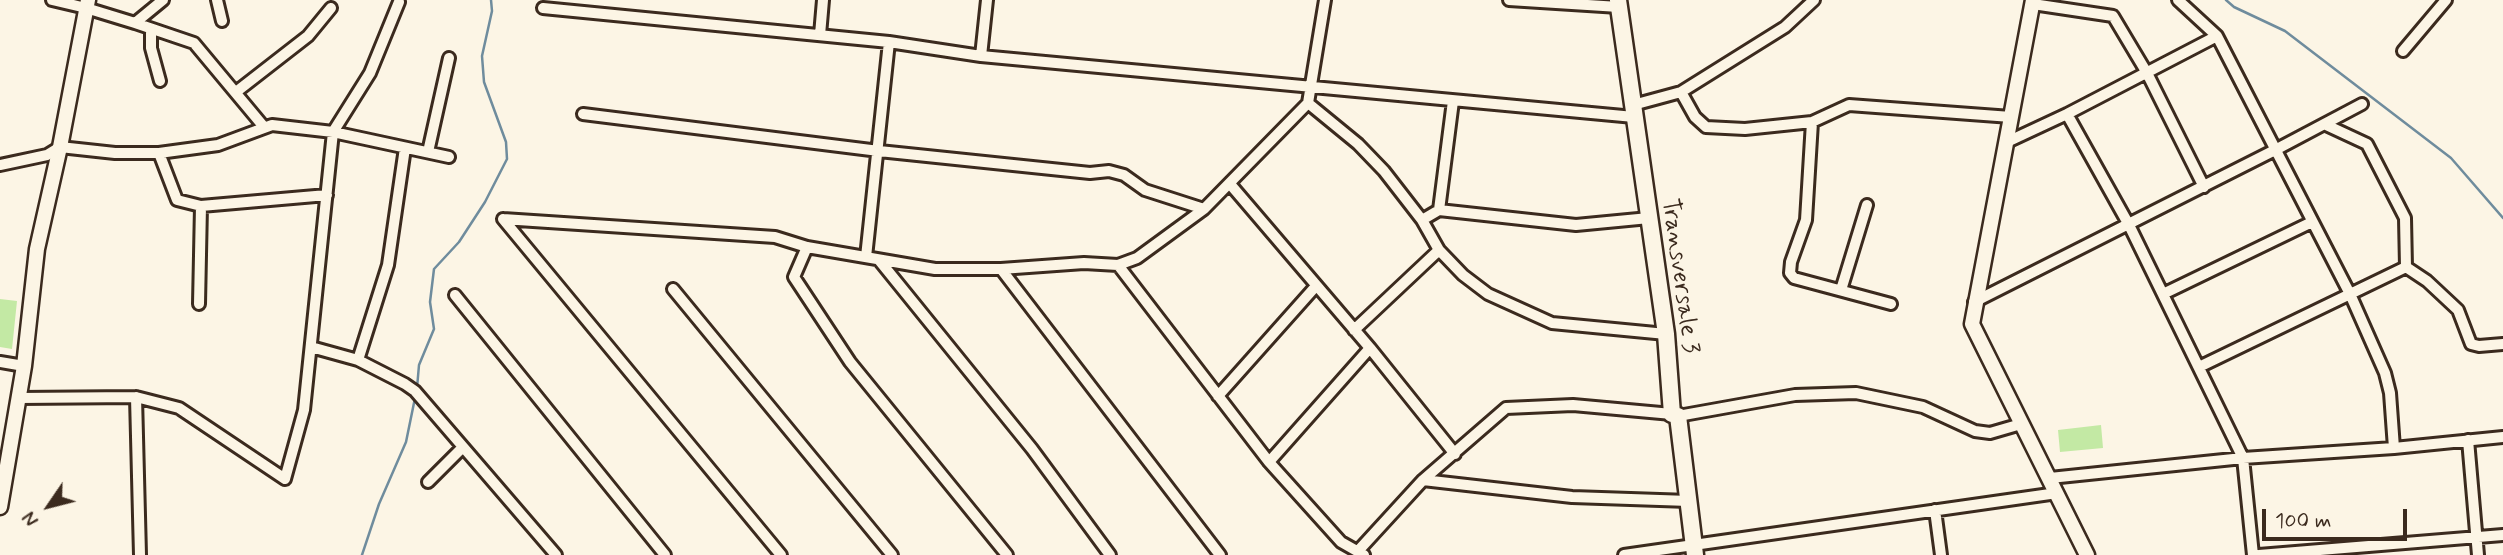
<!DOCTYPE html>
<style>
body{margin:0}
#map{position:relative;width:2503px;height:555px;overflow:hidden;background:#fcf5e5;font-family:Mynerve,sans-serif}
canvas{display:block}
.north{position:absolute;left:14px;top:471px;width:70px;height:70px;-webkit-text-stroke:5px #fcf5e5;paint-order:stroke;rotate:235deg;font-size:19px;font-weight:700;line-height:28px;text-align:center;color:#3b2a1e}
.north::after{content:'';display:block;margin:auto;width:24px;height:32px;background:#3b2a1e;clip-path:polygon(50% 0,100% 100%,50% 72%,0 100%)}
.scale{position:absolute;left:2262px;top:509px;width:145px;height:32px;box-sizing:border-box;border:4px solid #3b2a1e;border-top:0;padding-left:9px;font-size:21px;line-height:24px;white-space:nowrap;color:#3b2a1e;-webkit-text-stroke:5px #fcf5e5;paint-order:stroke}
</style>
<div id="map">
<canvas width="2503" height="555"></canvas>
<div class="north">N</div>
<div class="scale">100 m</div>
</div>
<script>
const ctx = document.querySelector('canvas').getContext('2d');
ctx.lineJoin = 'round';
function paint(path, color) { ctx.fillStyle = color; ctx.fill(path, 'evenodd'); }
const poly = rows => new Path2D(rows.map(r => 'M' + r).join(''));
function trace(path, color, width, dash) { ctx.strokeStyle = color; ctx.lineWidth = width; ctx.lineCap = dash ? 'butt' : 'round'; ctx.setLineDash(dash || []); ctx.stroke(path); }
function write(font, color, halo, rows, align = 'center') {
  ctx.font = font + ' Mynerve,sans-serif'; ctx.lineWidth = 7; ctx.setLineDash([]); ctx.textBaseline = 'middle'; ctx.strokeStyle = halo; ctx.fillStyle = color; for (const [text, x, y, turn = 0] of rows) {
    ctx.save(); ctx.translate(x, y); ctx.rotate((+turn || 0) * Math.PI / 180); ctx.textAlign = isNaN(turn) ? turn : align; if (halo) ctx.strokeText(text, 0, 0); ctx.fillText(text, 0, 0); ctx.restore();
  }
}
const green = poly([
 [0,299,17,301,12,349,0,347],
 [2101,425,2103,448,2060,452,2058,430]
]);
const stream = poly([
 [2226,0,2234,7,2285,31,2451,158,2503,218],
 [417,388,419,365,434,329,430,302,434,269,459,242,485,202,507,159,506,142,484,82,482,56,492,11,491,0],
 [362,555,379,504,406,442,415,398]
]);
const minor = poly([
 [52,0,86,8,135,23,163,0],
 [217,0,222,21],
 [1509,0,1619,7],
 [2178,0,2217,36,2350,294,2385,373,2390,393,2394,448],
 [2033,4,2113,16,2147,73,2204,187],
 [543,8,889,42,981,56,1634,117],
 [135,23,194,43,264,127],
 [151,29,151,48,160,81],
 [820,35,823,0],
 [2403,51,2446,0],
 [981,56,987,0],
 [236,92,308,36,331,8],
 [1681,92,1695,117,1706,127,1745,129,1812,122,1849,105,2011,117],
 [1308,103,1358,144,1384,171,1422,220,1439,250,1463,275,1488,294,1552,323,1666,334],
 [1633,105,1681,92,1785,27,1814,0],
 [583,114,879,151,1090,173,1109,171,1124,175,1145,190,1204,209],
 [2067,114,2129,225,2243,458,2253,555],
 [1812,122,1806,220,1791,262,1790,273,1794,278,1891,304],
 [2324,124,2367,144,2405,218,2406,267],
 [2007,142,2067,114,2217,36],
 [428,152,449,58],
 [159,153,177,200,201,206,327,195],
 [0,165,47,155,60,147,115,153,159,153,218,145,272,125,333,132,449,157],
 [1230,184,1370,348,1455,454],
 [1439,210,1576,225,1649,218],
 [503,219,775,237,807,247,935,269,1001,269,1084,263,1118,265,1137,258,1204,209,1308,103,1325,0],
 [503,219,781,555],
 [1422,220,1439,210,1453,101],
 [807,247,794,277,850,362,1007,555],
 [866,257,889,42],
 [879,260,1032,449,1110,555],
 [1118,265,1269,462,1341,542,1364,555],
 [2406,267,2427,281,2458,310,2471,344,2479,346,2503,344],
 [1001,269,1220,555],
 [673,289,892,555],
 [1841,290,1867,205],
 [2163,294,2312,222],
 [455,295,665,555],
 [1974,302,2277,149,2362,104],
 [199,304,201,206],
 [1354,330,1439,250],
 [311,347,358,360,388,265,405,148],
 [358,360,405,384,415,391,556,555],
 [0,362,24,366],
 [2199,367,2406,267],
 [1218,396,1316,286],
 [136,397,140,555],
 [19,398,136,397,179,408,285,479,304,410,333,132,370,73,399,2],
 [1678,416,1795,395,1856,393,1923,407,1975,431,1990,433,2021,424],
 [2468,440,2478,555],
 [1269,462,1370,348],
 [2050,478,2243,458,2394,448,2503,437],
 [1423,480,1572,497,1689,501],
 [428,482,463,447],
 [1935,510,1941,555],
 [1358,551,1423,480,1506,408,1573,405,1672,414],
 [1624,555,2057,493],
 [2259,555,2503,535]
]);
const tertiary = poly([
 [2033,0,1972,324,2087,555],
 [0,507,24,366,37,249,60,147,88,0]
]);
const secondary = poly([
 [1618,0,1666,334,1672,414,1678,416,1695,555]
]);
const streetNames = [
 ["Transversale 3",1679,276,82]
];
paint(green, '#c3e9a4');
trace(stream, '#6f8c9d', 2.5);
trace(minor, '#3b2a1e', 16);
trace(tertiary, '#3b2a1e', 19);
trace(secondary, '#3b2a1e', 21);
trace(minor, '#fcf5e5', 10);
trace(tertiary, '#fcf5e5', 14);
trace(secondary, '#fcf5e5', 16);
write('24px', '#3b2a1e', '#fcf5e5', streetNames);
</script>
